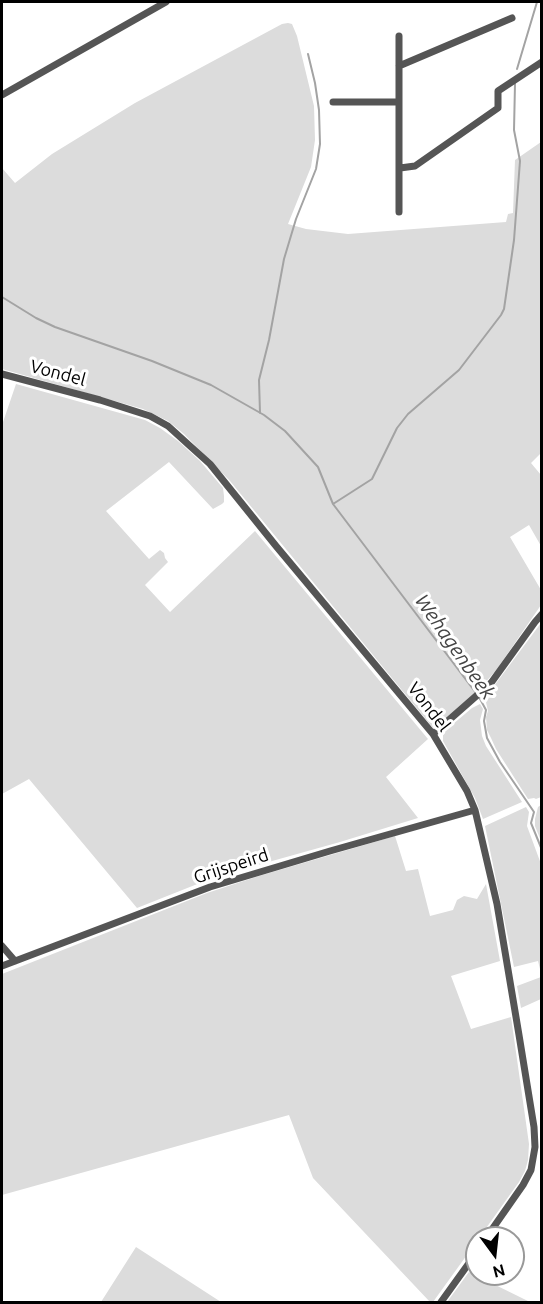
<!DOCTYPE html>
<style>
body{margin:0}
#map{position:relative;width:543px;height:1304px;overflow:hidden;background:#fff;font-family:Ubuntu,sans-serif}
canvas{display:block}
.frame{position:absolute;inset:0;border:3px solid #000;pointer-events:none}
.north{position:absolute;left:465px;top:1226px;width:60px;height:60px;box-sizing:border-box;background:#fff;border:2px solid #999;border-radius:50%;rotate:165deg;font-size:16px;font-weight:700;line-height:24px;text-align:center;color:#000}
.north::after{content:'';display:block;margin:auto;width:21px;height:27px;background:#000;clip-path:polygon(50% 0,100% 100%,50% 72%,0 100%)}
</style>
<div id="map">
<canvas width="543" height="1304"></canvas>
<div class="frame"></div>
<div class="north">N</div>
</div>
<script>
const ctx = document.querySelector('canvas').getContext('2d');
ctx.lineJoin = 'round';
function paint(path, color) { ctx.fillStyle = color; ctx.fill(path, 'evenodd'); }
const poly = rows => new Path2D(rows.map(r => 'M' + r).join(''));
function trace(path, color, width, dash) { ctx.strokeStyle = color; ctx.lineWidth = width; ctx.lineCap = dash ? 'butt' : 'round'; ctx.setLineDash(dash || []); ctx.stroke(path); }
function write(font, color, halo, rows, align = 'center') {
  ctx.font = font + ' Ubuntu,sans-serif'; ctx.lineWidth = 6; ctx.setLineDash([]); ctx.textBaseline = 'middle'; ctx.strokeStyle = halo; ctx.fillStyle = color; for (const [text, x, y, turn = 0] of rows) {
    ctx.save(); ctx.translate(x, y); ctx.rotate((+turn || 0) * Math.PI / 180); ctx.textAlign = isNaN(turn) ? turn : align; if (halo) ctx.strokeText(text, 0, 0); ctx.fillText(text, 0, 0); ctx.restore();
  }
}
const green = poly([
 [288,23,292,24,297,36,314,106,315,140,311,167,288,224,306,229,348,234,506,222,508,214,513,213,515,160,541,142,542,452,531,463,541,475,541,546,529,525,510,537,541,590,541,605,497,669,478,691,438,726,433,728,230,481,184,434,168,421,143,409,2,369,2,168,15,183,52,154,135,103,282,24],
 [16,384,145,420,160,428,178,441,200,461,223,488,224,496,224,502,222,504,213,509,169,462,106,511,149,559,160,550,164,553,165,558,168,562,145,585,170,612,255,531,428,739,386,777,418,818,340,842,215,877,137,908,29,779,2,794,2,425],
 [541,623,541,797,536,799,534,798,528,799,496,749,491,738,487,730,486,717,488,711,485,698],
 [480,704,483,709,480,720,482,736,486,746,522,802,483,819,475,798,443,741,443,735,446,730,472,708],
 [541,805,541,841,535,826,535,819,538,807],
 [526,807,529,812,527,826,541,864,541,973,538,961,514,967,485,826],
 [395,836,406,871,418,869,430,916,453,910,457,900,464,896,477,899,486,884,500,961,451,976,471,1029,511,1017,529,1144,528,1160,525,1171,519,1182,479,1238,477,1238,477,1241,433,1302,430,1302,313,1178,289,1115,2,1195,2,974,207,893,259,876],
 [541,977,541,999,521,1008,517,986],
 [136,1247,221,1302,101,1302],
 [469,1272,530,1302,447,1302]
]);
const stream = poly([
 [517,69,537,2],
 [2,297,36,318,55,327,152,361,211,385,264,415,285,431,318,467,333,504,476,693],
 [260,413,259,380,269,340,284,259,296,219,316,169,320,144,319,110,315,83,308,54],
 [333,504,372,479,397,428,408,414,459,370,501,315,504,309,514,240,520,161,514,130,515,84],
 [479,697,486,710,484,721,487,738,500,762,534,812,531,823,542,850]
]);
const minor = poly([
 [399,36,399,212],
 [399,66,512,18],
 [2,95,166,2],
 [333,102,399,102],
 [400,168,415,166,498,108,498,91,542,62],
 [2,374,100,400,150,416,168,426,190,446,210,464,276,546,433,734,467,791,475,810,497,904,519,1035,534,1127,535,1147,531,1170,523,1185,486,1238],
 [433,734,491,683,535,622,542,614],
 [2,946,15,961],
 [2,966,210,887,330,851,475,810],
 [441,1302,477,1252]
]);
const streetNames = [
 ["Vondel",58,373,15],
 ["Vondel",429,707,52],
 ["Grijspeird",231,866,-18]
];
const waterNames = [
 ["Wehagenbeek",455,647,55]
];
paint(green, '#dcdcdc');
trace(stream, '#a3a3a3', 2);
trace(minor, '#555', 7);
write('18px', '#000', '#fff', streetNames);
write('italic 20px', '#444', '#fff', waterNames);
</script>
